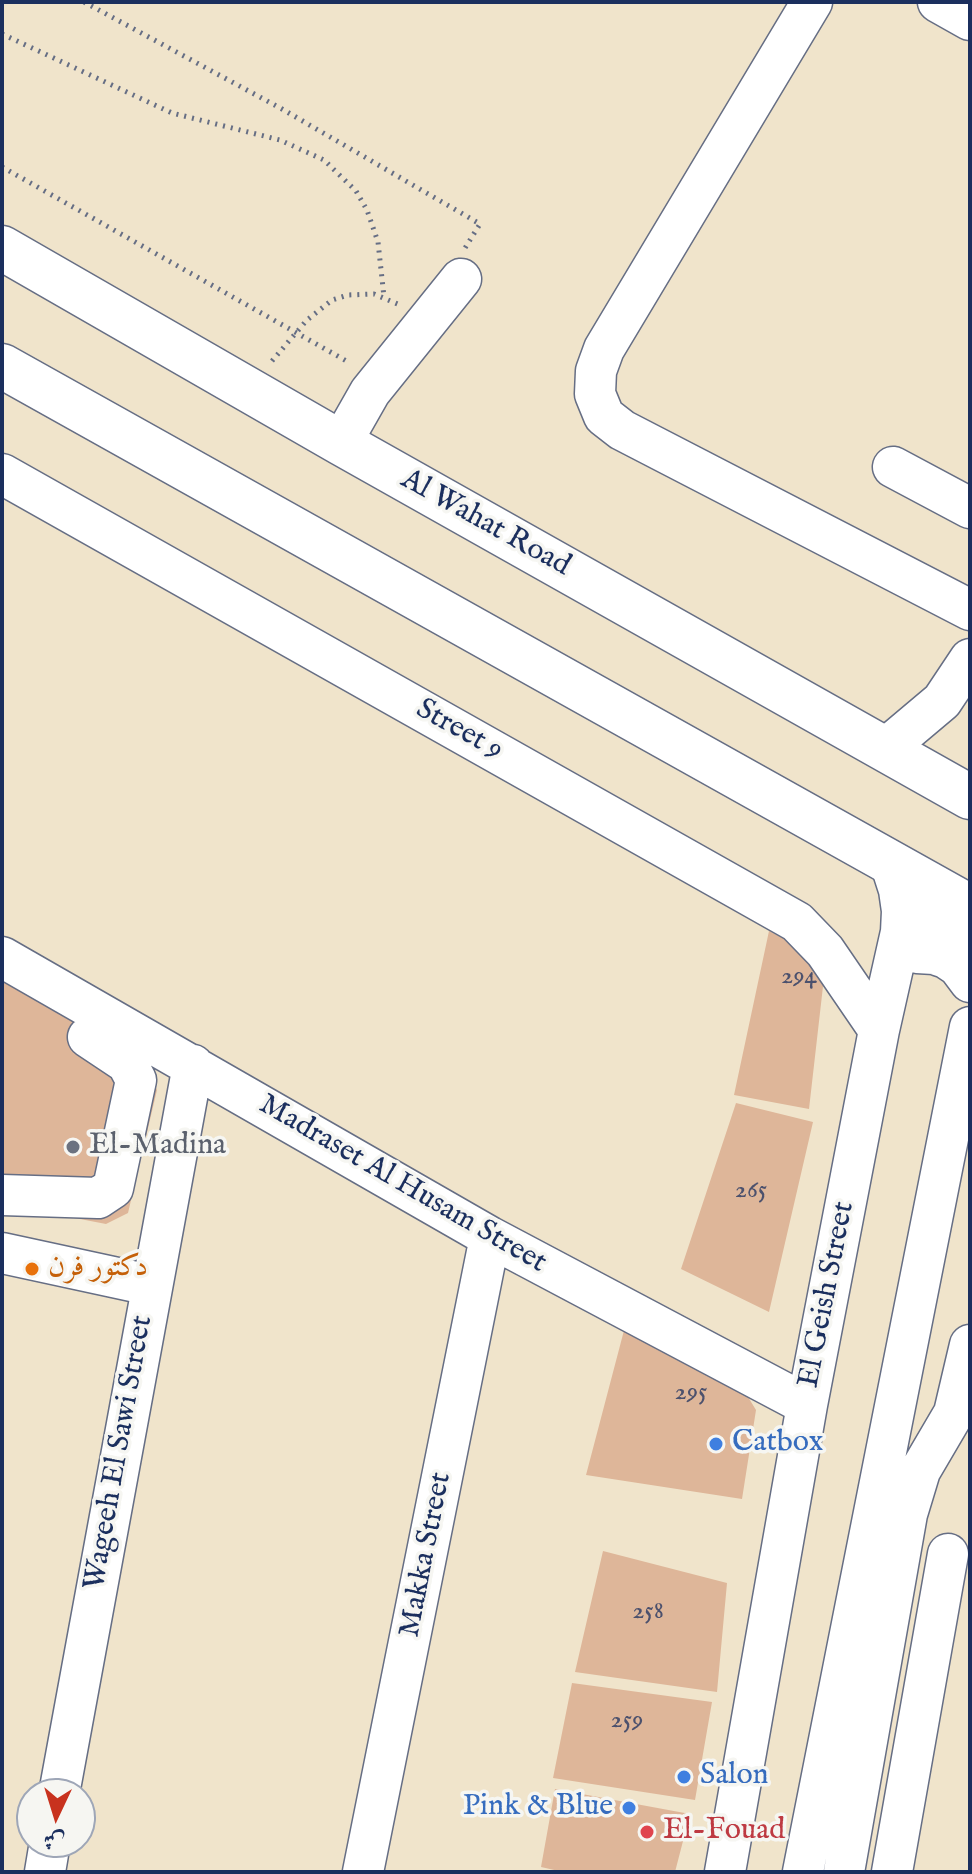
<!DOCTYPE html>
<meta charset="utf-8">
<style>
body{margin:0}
#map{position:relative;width:972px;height:1874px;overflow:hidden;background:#f0e4cb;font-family:"IM FELL English",Amiri,serif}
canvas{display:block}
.frame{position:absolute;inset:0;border:4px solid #1b2f5e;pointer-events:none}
.north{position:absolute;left:16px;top:1778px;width:80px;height:80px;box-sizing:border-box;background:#f6f6f2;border:2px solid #9ea6b7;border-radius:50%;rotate:184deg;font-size:22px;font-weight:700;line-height:32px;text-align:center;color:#1b2f5e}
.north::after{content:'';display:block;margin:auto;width:28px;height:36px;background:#c8321e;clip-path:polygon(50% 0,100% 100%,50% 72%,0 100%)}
</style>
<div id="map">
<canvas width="972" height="1874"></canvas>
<div class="frame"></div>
<div class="north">ش</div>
</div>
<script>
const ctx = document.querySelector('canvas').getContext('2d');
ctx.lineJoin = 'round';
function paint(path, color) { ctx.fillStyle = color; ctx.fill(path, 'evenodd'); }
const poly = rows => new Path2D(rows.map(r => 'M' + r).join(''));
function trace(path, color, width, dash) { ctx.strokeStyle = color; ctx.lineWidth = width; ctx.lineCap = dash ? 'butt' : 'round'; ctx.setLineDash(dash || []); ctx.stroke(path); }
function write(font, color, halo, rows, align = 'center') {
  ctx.font = font + ' "IM FELL English",Amiri,serif'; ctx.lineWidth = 7; ctx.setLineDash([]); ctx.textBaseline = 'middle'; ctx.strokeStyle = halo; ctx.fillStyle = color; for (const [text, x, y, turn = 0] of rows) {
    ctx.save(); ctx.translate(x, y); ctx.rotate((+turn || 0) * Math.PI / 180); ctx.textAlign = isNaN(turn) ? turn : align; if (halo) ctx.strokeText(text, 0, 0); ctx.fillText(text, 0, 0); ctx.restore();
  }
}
const building = poly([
 [769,931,826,960,809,1109,734,1095],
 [2,977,142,1054,157,1090,128,1213,106,1224,2,1204],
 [736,1103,813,1122,769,1312,681,1269],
 [627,1319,729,1366,756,1410,742,1499,586,1475],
 [603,1551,727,1583,717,1692,575,1672],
 [572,1683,712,1702,695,1800,553,1778],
 [555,1789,690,1814,675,1872,563,1872,541,1867]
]);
const path = poly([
 [84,2,282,109,480,224,465,248],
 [2,34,172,113,280,140,324,160,356,191,367,210,378,242,384,297],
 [2,167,350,363],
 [272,361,307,320,332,300,348,295,374,294,400,305]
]);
const minor = poly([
 [812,2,604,349,596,371,595,394,604,416,622,430,970,610],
 [938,2,970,20],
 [341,443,370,392,461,279],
 [893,467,970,508],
 [2,474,797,922,825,951,879,1030],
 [885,749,942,701,970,659],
 [909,879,924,921,932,931,956,945,970,946],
 [917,953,934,954,946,958,958,966,970,982],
 [2,957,490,1237,807,1405],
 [2,1195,98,1198,113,1188,136,1080,127,1063,88,1037],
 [2,1253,150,1285],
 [59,1794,193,1065],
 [45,1872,50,1842],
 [363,1872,490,1237],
 [725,1872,807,1405,879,1030,901,932,902,911,899,890,890,862],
 [803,1872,970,1027],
 [844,1872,907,1514,920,1471,954,1413,970,1345],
 [892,1872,948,1554]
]);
const highway = poly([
 [2,248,341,443,970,797],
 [2,366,970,907]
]);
const markers = [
 [73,1147,8,"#6b7280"],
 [32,1269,8,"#e8710a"],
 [716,1444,8,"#3f7fe0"],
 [684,1777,8,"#3f7fe0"],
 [629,1808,8,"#3f7fe0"],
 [647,1832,8,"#e0444e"]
];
const numberNames = [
 ["294",799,978],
 ["265",751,1192],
 ["295",691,1394],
 ["258",648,1613],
 ["259",627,1722]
];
const streetNames = [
 ["Al Wahat Road",485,524,29],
 ["Street 9",459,731,29],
 ["Madraset Al Husam Street",402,1185,30],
 ["El Geish Street",828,1295,-79],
 ["Wageeh El Sawi Street",120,1453,-80],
 ["Makka Street",427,1555,-79]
];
const worshipNames = [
 ["El-Madina",89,1147]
];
const foodNames = [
 ["دكتور فرن",48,1269]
];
const shopNames = [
 ["Catbox",732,1444],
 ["Salon",700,1777],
 ["Pink & Blue",613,1808,"right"]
];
const healthNames = [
 ["El-Fouad",663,1832]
];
paint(building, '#deb699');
trace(minor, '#666e84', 43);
trace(highway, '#666e84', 47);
trace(path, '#666e84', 5, [2, 6]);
trace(minor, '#fff', 40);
trace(highway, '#fff', 44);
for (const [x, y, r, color] of markers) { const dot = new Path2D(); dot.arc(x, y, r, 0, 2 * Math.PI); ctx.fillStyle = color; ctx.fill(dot); trace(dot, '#f6f6f2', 3); }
write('26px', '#4c516d', null, numberNames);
write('30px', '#1b2f5e', '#f6f6f2', streetNames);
write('30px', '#5b616d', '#f6f6f2', worshipNames, 'left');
write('30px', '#c56008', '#f6f6f2', foodNames, 'left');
write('30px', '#366cbe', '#f6f6f2', shopNames, 'left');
write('30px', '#be3a42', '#f6f6f2', healthNames, 'left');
</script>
